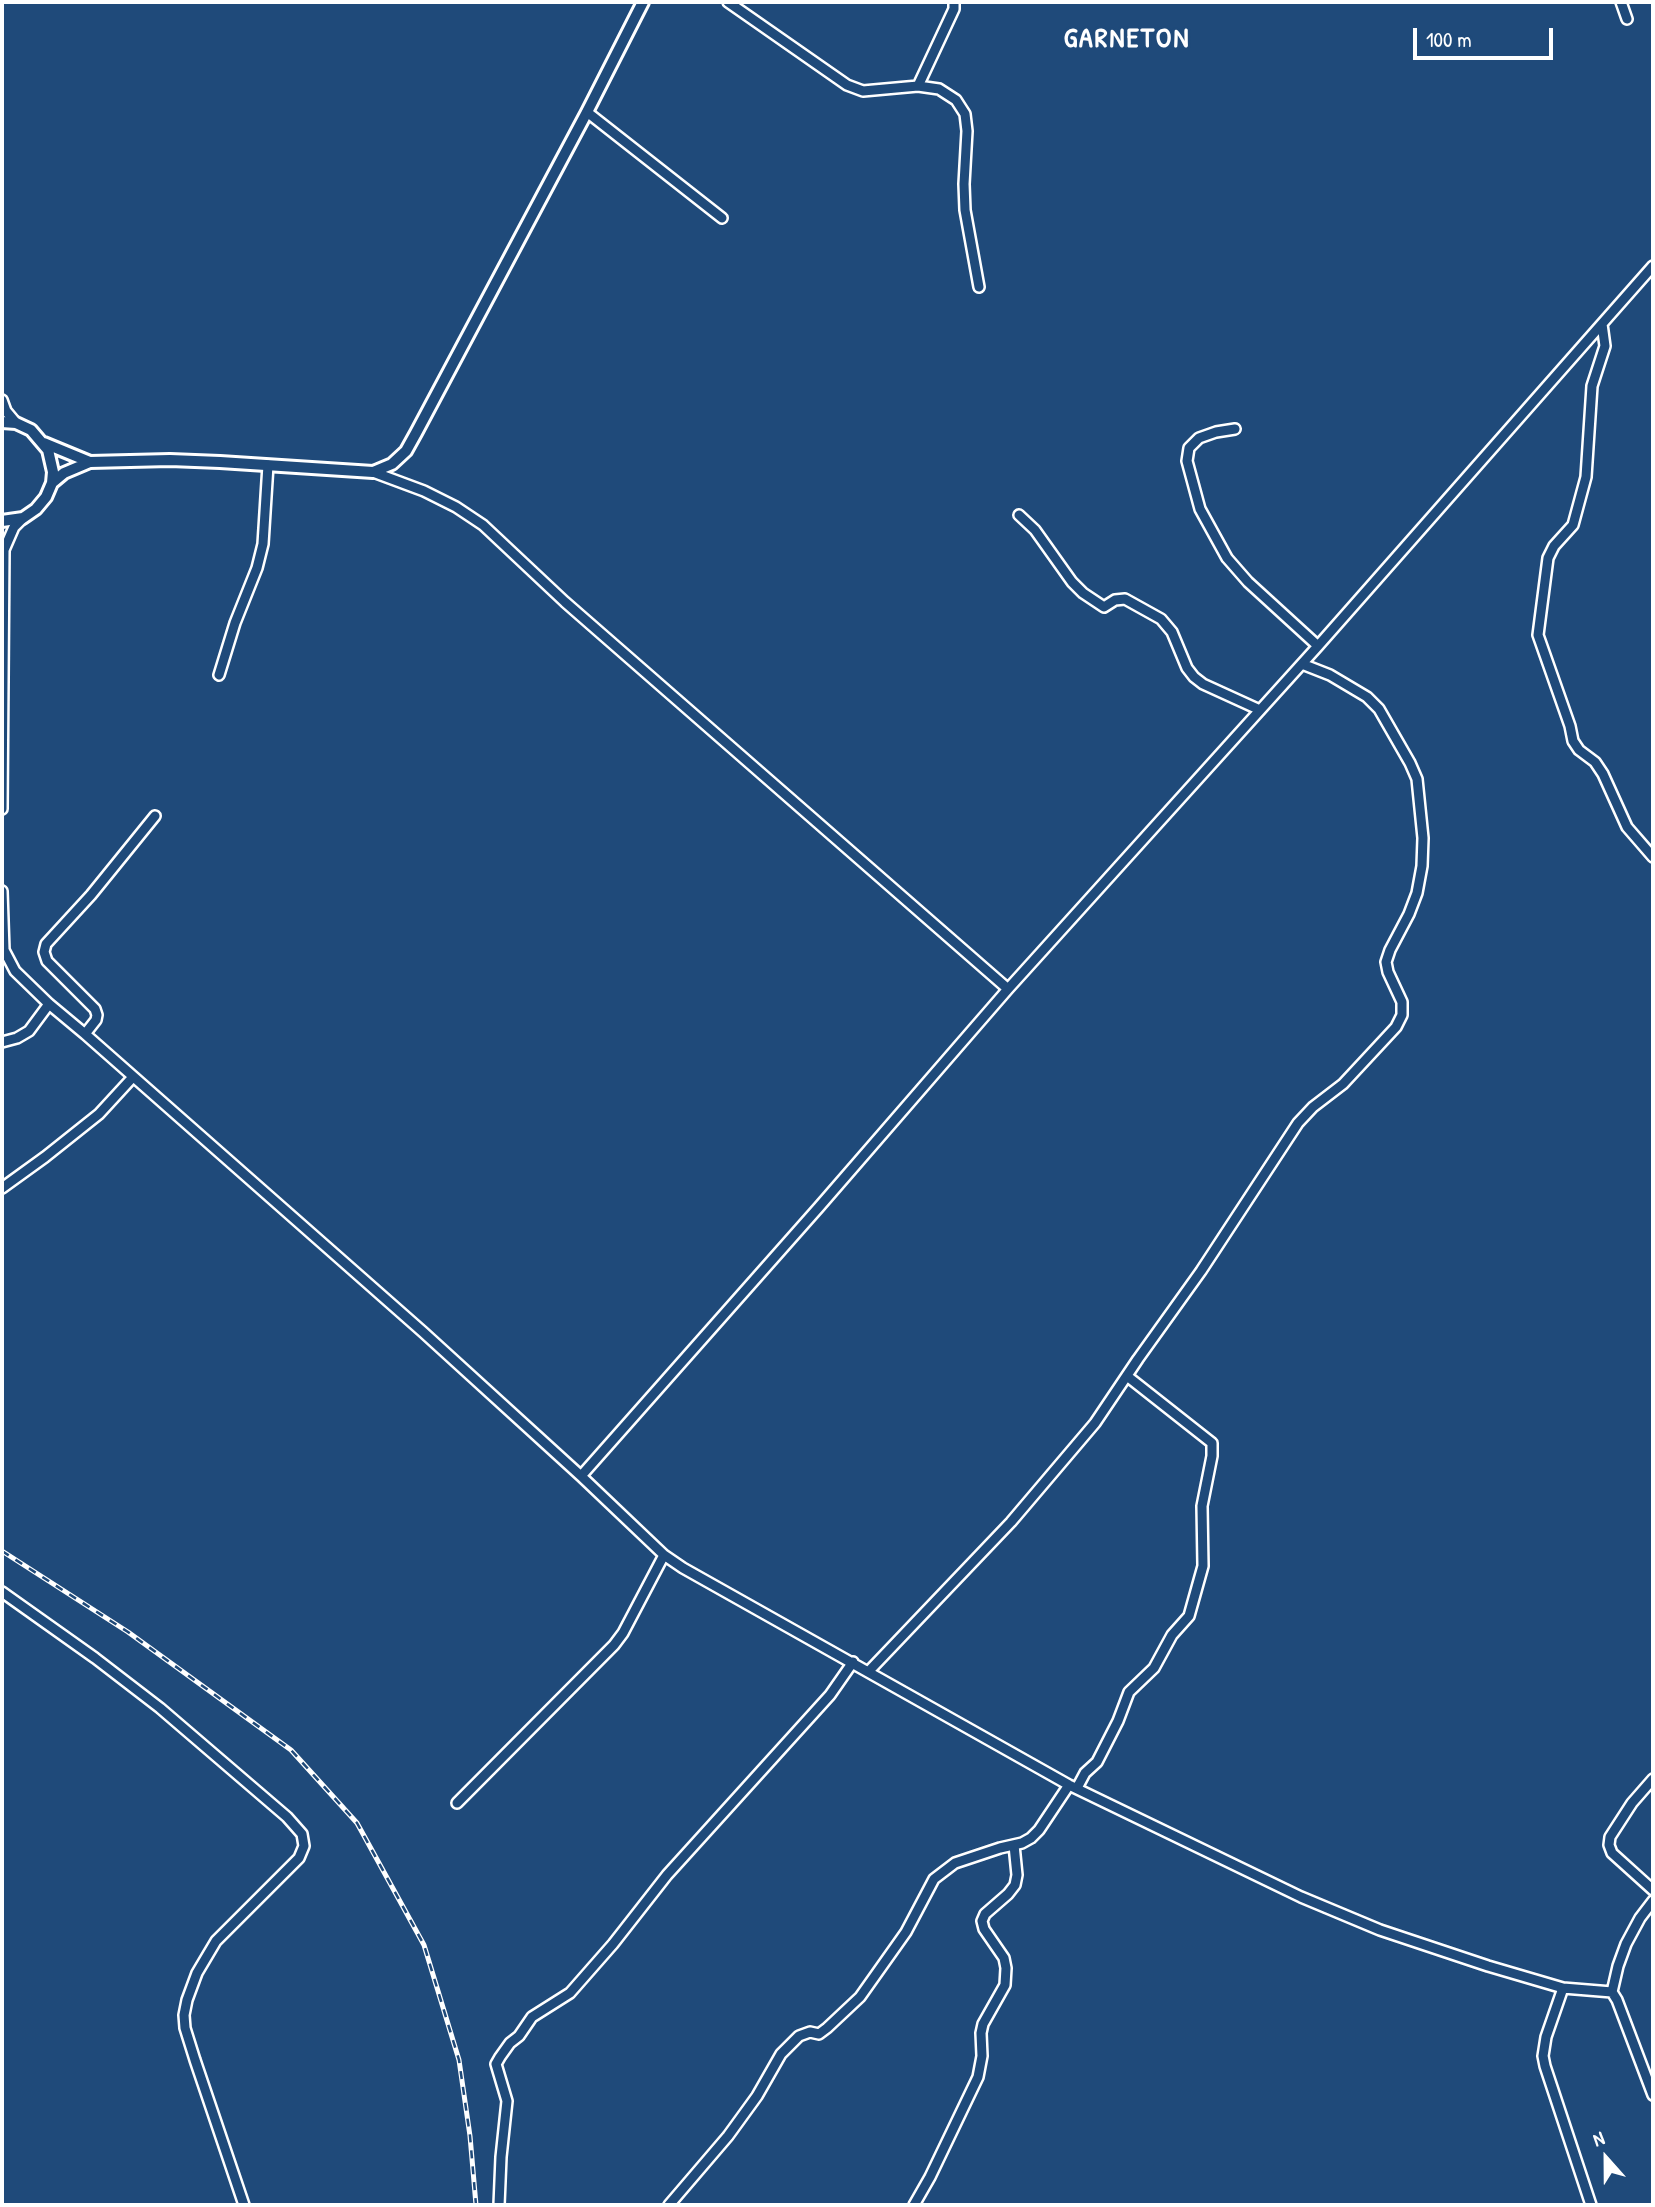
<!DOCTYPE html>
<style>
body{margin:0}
#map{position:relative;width:1655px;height:2207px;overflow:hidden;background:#1f4a7a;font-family:"Patrick Hand",sans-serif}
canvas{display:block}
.frame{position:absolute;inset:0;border:4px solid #fff;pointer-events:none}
.north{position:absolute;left:1571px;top:2123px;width:70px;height:70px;-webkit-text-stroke:5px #1f4a7a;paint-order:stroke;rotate:339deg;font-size:19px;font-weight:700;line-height:28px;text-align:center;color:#fff}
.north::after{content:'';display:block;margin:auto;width:24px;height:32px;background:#fff;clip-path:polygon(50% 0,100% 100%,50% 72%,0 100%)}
.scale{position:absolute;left:1413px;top:28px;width:140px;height:32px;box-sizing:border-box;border:4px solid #fff;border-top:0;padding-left:9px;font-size:21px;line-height:24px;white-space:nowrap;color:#fff;-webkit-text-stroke:5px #1f4a7a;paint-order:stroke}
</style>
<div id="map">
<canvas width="1655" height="2207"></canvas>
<div class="frame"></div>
<div class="north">N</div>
<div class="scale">100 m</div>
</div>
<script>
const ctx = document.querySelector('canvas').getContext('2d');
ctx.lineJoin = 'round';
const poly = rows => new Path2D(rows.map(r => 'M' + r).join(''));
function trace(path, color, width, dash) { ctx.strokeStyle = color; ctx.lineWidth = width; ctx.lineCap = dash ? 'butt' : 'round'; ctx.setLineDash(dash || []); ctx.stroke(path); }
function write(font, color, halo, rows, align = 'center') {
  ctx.font = font + ' "Patrick Hand",sans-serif'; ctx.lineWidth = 5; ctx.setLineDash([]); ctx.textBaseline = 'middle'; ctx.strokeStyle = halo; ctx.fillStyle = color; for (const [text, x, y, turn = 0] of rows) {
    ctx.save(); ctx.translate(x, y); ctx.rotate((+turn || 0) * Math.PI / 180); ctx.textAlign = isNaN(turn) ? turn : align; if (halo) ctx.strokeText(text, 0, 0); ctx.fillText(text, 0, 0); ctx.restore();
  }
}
const minor = poly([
 [728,2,847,85,863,91,918,86,939,89,956,100,965,114,967,131,964,184,965,210,979,287],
 [1621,2,1627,19],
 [918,86,954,9,954,2],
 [587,112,722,218],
 [1602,324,1605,346,1592,386,1586,477,1573,525,1554,546,1548,558,1538,635,1570,726,1573,741,1579,750,1595,762,1603,774,1627,827,1653,857],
 [2,400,6,411,16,423],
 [1235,429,1216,432,1199,438,1189,448,1187,461,1200,509,1227,558,1248,582,1318,646],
 [373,472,424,491,456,507,483,525,565,602,1008,989],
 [1019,515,1035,530,1072,582,1083,593,1104,607,1115,600,1125,599,1161,619,1172,632,1187,668,1194,677,1203,684,1260,710],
 [2,543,4,550,2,809],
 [4,550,14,527,23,518],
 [219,675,235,623,257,568,263,544,268,465],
 [2,891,4,950,15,971,49,1004,85,1034,423,1332,581,1476,664,1555,683,1568,1069,1785,1301,1897,1380,1930,1488,1966,1563,1988,1612,1992,1617,2000,1653,2095],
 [85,1034,96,1020,97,1015,95,1009,47,961,44,952,46,944,91,895,155,816],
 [2,1042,17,1038,29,1031,49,1004],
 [2,1188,45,1157,99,1114,133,1077],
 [581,1476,819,1207,1008,989,1318,646,1653,266],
 [2,1592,95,1658,160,1708,287,1817,302,1834,304,1846,299,1858,216,1941,197,1973,187,2000,184,2015,185,2028,195,2060,244,2205],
 [869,1671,1011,1522,1095,1423,1138,1359,1201,1271,1298,1123,1313,1107,1343,1084,1396,1027,1402,1015,1402,1002,1388,972,1386,962,1390,950,1409,914,1417,893,1422,866,1423,838,1417,779,1410,763,1379,709,1367,697,1330,675,1302,664],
 [1653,1779,1632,1803,1610,1837,1609,1845,1612,1853,1653,1890],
 [1077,1788,1085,1773,1097,1762,1118,1721,1129,1692,1154,1668,1172,1635,1189,1616,1203,1566,1202,1506,1212,1456,1212,1443,1127,1376],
 [457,1803,614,1645,623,1633,664,1555],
 [1563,1988,1546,2037,1543,2056,1545,2066,1591,2205],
 [1612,1992,1618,1966,1626,1944,1640,1918,1653,1901],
 [499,2205,501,2157,507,2101,496,2064,500,2057,510,2043,519,2036,532,2017,570,1993,613,1944,667,1875,830,1695,853,1662],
 [669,2205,728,2136,757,2096,781,2054,799,2036,810,2032,819,2034,827,2028,860,1997,906,1932,934,1879,955,1863,1000,1848,1022,1843,1031,1838,1039,1830,1069,1785],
 [914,2205,930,2177,978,2077,982,2056,981,2033,983,2024,1005,1985,1006,1968,1004,1958,984,1929,982,1921,985,1914,1008,1894,1015,1885,1017,1875,1014,1845]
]);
const tertiary = poly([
 [2,422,16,423,31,430,48,450,53,472,52,483,46,497,36,509,23,518,2,521],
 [44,443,90,462],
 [52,483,64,473,90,462,170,460,220,462,373,472,392,464,406,451,416,433,587,112,643,2]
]);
const rail = poly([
 [2,1551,128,1632,291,1750,357,1823,424,1945,459,2060,470,2136,476,2205]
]);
const districtNames = [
 ["GARNETON",1127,40]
];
trace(minor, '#fff', 14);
trace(tertiary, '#fff', 16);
trace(minor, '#1f4a7a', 9);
trace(tertiary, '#1f4a7a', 10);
trace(rail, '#fff', 5);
trace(rail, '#1f4a7a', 2.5, [8]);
ctx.letterSpacing = '2px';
write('bold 28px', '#fff', '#1f4a7a', districtNames);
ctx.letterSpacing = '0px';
</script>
